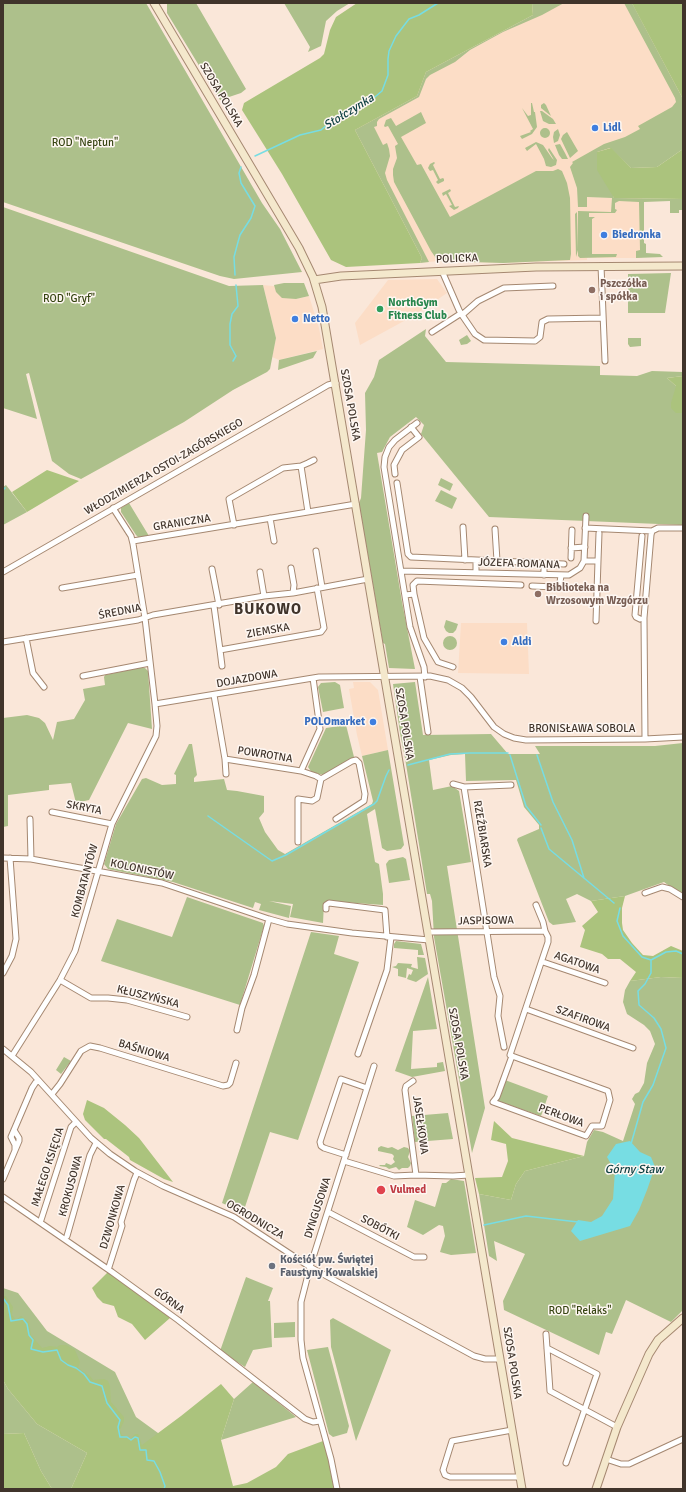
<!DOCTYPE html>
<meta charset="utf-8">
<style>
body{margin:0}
#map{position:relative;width:686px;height:1492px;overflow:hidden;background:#fae7d9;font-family:Signika,sans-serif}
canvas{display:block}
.frame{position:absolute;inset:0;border:4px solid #40342b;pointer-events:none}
</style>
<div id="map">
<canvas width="686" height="1492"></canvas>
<div class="frame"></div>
</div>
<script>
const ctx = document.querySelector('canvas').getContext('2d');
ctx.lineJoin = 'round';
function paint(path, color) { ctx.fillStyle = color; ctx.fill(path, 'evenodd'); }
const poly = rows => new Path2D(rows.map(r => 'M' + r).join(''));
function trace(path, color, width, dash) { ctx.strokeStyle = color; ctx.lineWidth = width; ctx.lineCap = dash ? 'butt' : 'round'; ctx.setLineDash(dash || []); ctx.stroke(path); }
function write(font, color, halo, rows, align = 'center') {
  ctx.font = font + ' Signika,sans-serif'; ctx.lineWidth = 3; ctx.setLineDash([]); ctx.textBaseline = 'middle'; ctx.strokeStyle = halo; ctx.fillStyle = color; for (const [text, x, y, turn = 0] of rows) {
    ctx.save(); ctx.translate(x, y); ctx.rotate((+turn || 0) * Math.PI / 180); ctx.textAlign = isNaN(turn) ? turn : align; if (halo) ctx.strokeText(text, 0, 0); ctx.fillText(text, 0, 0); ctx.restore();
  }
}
const built = poly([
 [532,3,632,3,683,99,587,197,642,198,642,258,587,258,587,260,503,263,438,261,420,263,422,258,355,130,426,72,533,15],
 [437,279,447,293,415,315,360,345,355,323,388,280],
 [263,285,293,288,297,299,309,296,319,328,323,349,279,360,272,357,276,338],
 [461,623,527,623,529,674,458,673],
 [353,682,370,682,378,690,388,750,362,756,357,735,349,689,354,688]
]);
const green = poly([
 [3,3,146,3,262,203,280,229,302,272,234,279,220,276,3,202],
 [167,3,196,3,246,89,241,93,220,100,167,13],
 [284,3,350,3,337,11,326,21,321,46,308,52,310,47],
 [532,3,564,3,542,15,503,32,470,50,455,62,430,75,426,79,419,97,379,119,377,122,377,126,374,127,383,145,387,143,389,149,390,156,385,173,387,180,429,262,420,263,422,258,355,130,417,96,426,72,533,15],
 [624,3,632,3,683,99,683,149,657,167,631,168,610,148,597,152,614,198,683,199,683,210,679,210,679,213,670,213,670,201,644,202,644,243,646,244,646,253,660,254,663,257,636,258,636,251,640,250,639,202,619,201,615,203,615,209,617,210,615,213,589,213,589,217,595,217,592,219,592,254,617,254,616,257,580,258,578,256,578,211,611,212,612,198,587,197,587,207,578,207,577,188,570,167,573,163,572,162,604,144,625,137,640,129,638,126,672,107,676,102,675,98],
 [531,103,532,103,534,112,535,112,537,127,532,134,522,139,520,136,531,132,530,131,533,129,522,108,528,116,531,115],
 [544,103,546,105,551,116,541,108,541,105],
 [540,111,542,111,553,119,556,124,549,124,543,121],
 [421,112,426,123,401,137,417,165,421,164,450,217,536,171,553,171,558,169,562,171,567,183,570,198,571,254,570,260,503,263,438,261,431,251,394,182,393,175,393,169,397,158,395,146,398,144,388,126,385,127,384,126,386,120,391,118,396,126],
 '540 133a5 5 0 1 1 10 0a5 5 0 1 1-10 0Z',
 [558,129,560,135,558,141,554,143,553,137,554,132],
 [567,132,578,151,570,158,561,139,563,135],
 [536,142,543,145,552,158,554,160,548,150,549,148,557,160,556,165,551,167,546,166,544,159,536,144,527,151,525,148],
 [560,144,565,153,568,159,562,159,559,155,555,145],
 [434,162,435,163,433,165,440,179,443,178,444,179,444,181,438,184,436,182,438,180,433,170,430,171,428,168,430,164],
 [450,189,451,191,448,193,455,207,459,206,458,208,454,210,449,206,452,205,446,194,443,196,442,193],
 [3,207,229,286,263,285,276,338,270,369,267,372,233,390,184,422,81,479,69,474,52,461,29,373,26,374,37,419,3,408],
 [577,212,578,250,576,257,575,214],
 [671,273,665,313,628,313,628,274],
 [284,283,304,283,309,296,296,299,282,298,276,292,274,285],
 [426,329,425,336,446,362,600,366,600,375,637,376,652,371,683,372,683,376,667,378,676,386,676,413,683,413,683,525,489,517,421,434,424,425,416,417,390,437,382,452,377,453,402,602,415,669,389,668,385,644,383,643,359,503,361,498,366,430,365,393,374,377,379,360],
 [467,335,471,341,467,344,461,345,459,340],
 [628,338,641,338,641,346,630,347,628,344],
 [317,351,313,358,278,370,279,360],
 [441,478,453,484,450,491,438,485],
 [6,485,27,512,3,525,3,487],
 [441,490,457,498,452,509,435,501],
 [129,503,149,536,138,537,136,535,121,512,121,508],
 [446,620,458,624,456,630,453,633,449,633,446,631,444,627],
 '443 643a7 7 0 1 1 14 0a7 7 0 1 1-14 0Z',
 [139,668,145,668,148,671,152,729,128,723,89,800,76,803,71,783,49,785,49,790,8,795,8,826,3,827,3,718,27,715,39,718,45,723,53,740,57,722,74,719,85,700,83,689,105,685,104,677,105,675],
 [335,682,340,685,344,708,323,712,318,687,321,683],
 [415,682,423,735,491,734,508,754,540,754,535,746,655,746,683,743,683,896,664,882,625,896,591,901,577,894,566,899,576,922,553,925,549,922,517,840,518,838,539,829,539,825,524,807,516,780,466,781,465,754,451,755,429,760,433,790,452,786,459,791,471,862,447,866,485,1108,472,1153,434,937,432,901,430,894,427,894,405,758,400,733,393,684],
 [346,725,354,757,325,775,312,773,308,767,326,728],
 [189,744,192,744,197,775,194,778,194,782,224,779,227,790,237,791,264,796,264,812,259,818,265,832,278,850,285,854,372,804,373,801,362,756,388,750,404,845,401,849,387,851,382,848,375,809,367,814,375,862,379,864,383,894,383,905,327,901,324,903,323,923,290,917,293,904,269,901,291,906,289,918,259,910,261,904,255,902,253,908,173,882,108,869,104,864,116,824,142,779,146,778,162,785,176,784,176,775,174,774],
 [403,857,406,859,410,880,389,883,386,864,389,860],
 [187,897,263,923,264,926,240,1005,101,961,117,919,172,937],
 [311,932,339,936,334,954,359,962,298,1140,270,1132,244,1210,240,1211,222,1203],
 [396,941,421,944,424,955,418,955,418,950,394,948,394,944],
 [417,957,425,958,428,974,416,982,407,979,409,974,411,975,413,970,407,968,406,978,398,976,398,969,392,967,396,966,398,963,412,964,411,967,418,969],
 [428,977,437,1029,413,1031,411,1069,437,1067,437,1063,443,1062,445,1071,412,1077,395,1071],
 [661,977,683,978,683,1310,671,1322,626,1300,612,1334,606,1332,599,1355,504,1310,503,1301,525,1254,494,1241,497,1261,489,1256,479,1194,511,1200,516,1184,525,1171,584,1156,587,1142,594,1130,603,1132,623,1141,635,1104,632,1099,635,1094,639,1092,644,1083,647,1063,655,1044,650,1031,644,1025,627,1014,623,1002,625,990,630,981],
 [64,1057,71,1061,61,1074,56,1070],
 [505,1080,548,1096,541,1116,498,1101],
 [448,1113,453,1139,415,1142,412,1116],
 [381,1146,388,1148,392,1147,398,1150,404,1147,408,1148,410,1151,408,1157,411,1163,410,1166,408,1168,402,1168,399,1170,396,1167,389,1169,386,1167,379,1166,380,1165,385,1165,386,1163,391,1165,395,1162,393,1159,394,1156,392,1154,378,1151,378,1148],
 [451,1179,464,1181,476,1253,451,1255,440,1252,445,1236,443,1226,439,1225,423,1235,407,1227,415,1200,435,1207,442,1183,446,1183],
 [246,1277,273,1288,268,1301,270,1301,272,1347,253,1350,245,1367,220,1351],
 [3,1288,18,1293,47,1331,115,1372,136,1417,158,1433,173,1452,149,1489,3,1330],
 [333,1318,391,1350,356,1441,331,1347,330,1320],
 [295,1322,295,1337,274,1338,274,1323],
 [328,1347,349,1426,347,1433,333,1437,329,1434,307,1350],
 [3,1380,8,1389,37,1424,87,1453,71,1489,52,1489,41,1471,24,1433,3,1434],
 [253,1382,296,1417,221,1440,234,1399]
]);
const forest = poly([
 [357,3,532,3,533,15,426,72,417,96,355,130,422,258,420,263,346,267,331,260,282,174,242,110,244,103,320,58,324,54,330,30,336,17],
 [632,3,683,3,683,99,635,9],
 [611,148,631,168,657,167,683,149,683,199,614,198,597,170,597,152],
 [683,376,683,413,676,413,671,408,671,403,676,386,667,378],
 [47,470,79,481,27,512,12,492],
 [625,896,622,908,622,923,623,930,632,943,643,955,653,956,671,946,683,951,683,978,661,977,630,981,636,972,620,959,608,959,602,954,580,947,585,930,582,926,598,912,591,901],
 [87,1100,104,1108,125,1125,139,1138,173,1182,164,1179,130,1160,129,1157,106,1139,104,1139,85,1120,83,1114],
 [494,1121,512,1138,584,1156,525,1171,516,1184,511,1200,479,1194,475,1178,502,1177,508,1161,506,1144,491,1140],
 [108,1272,164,1313,170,1318,145,1340,132,1324,118,1317,114,1306,103,1303,97,1297,92,1288],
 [3,1296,6,1296,13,1307,12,1315,16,1320,21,1316,29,1322,31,1335,42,1348,50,1346,57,1347,60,1345,66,1345,75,1350,80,1362,78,1368,90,1376,93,1380,104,1379,108,1381,110,1386,111,1402,124,1417,124,1421,120,1430,122,1435,131,1439,135,1434,138,1434,142,1445,181,1416,221,1384,234,1399,221,1440,233,1486,247,1483,276,1467,288,1454,323,1441,326,1447,334,1489,71,1489,87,1453,37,1424,8,1389,3,1380],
 [24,1433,41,1471,52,1489,3,1489,3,1434]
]);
const water = poly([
 [630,1141,640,1152,651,1157,655,1167,647,1190,639,1210,630,1226,580,1241,571,1231,578,1220,591,1222,602,1216,613,1199,615,1171,607,1157,616,1144]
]);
const stream = poly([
 [255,156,300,135,321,130,339,115,355,110,369,102,382,91,388,75,388,59,389,51,396,36,409,19,419,15,438,3],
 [235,275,234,257,238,242,240,235,251,218,255,206,241,183,239,173,241,167],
 [233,361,236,356,230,345,230,324,232,314,238,306,236,285],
 [3,490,5,488],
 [510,755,526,806,541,825],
 [537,755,553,802,572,840,584,878],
 [408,765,450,754,470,753,508,753],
 [208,816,272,861,286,855,374,804,377,801,386,776,389,770],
 [541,828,549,849,614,903],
 [620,908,617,921,623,936,642,957,651,960,666,952,676,951,683,954],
 [631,1144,643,1102,653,1085,666,1048,661,1029,654,1018,639,1005,638,991,645,984,651,973,651,960],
 [484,1225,526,1216,578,1222],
 [3,1298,8,1305,11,1321,23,1319,27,1324,29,1335,33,1340,31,1349,43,1352,57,1350,61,1360,68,1365,76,1368,84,1374,90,1382,102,1386,107,1403,120,1420,118,1427,120,1437,127,1437,131,1440,135,1437,138,1438,140,1450,146,1450,147,1460,154,1461,160,1472,165,1486,164,1489]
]);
const street = poly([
 [601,266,605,361],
 [442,271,459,310,462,315,478,301,504,288,553,286],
 [432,332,460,314,462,315,475,334,484,340,535,341,540,337,542,322,548,319,603,318],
 [417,423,395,440,389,447,385,457,384,467,410,627,424,667,425,677],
 [301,466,308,463,314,460],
 [395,474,394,465,402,450,419,437,411,427],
 [397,483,408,554,411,557,564,564],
 [113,508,131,536,133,544,145,618,155,704,319,677,430,676,448,680,462,688,471,697,494,727,504,734,514,738,526,740,645,739,683,737],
 [270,518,274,541],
 [234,525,229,499,283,468,301,466,308,512],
 [463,527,465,560],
 [585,528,652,531],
 [495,529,497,561],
 [133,541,356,504],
 [571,548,585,547],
 [316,551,322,587],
 [571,558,572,530],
 [584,561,598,561,599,533],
 [291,568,294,585,293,593],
 [212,569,219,605],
 [401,571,569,575,580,568,584,561,586,516],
 [3,572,316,392,328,385,336,383],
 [260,572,264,596],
 [476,572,476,561],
 [544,575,544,563],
 [532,586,555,587,558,586,560,582,561,576],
 [62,588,138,575],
 [414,594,424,638,438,662,453,667],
 [405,595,414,594,413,585,417,581,521,585],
 [214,606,220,650,321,632,324,628,317,588],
 [640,619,636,617,635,615,642,536],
 [596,621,598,561],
 [26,638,33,673,44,687],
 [3,642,138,620,153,615,264,596,293,593,368,579],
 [220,650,222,666],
 [83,676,150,663],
 [420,677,428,732],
 [214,695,225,759,301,771,320,729,313,678],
 [645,739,644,618,651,535,652,531,658,528,683,528],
 [225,759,226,774],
 [321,779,352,761,356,760,359,763,365,794,364,801,336,819],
 [453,784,464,787],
 [52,812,112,824],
 [30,819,31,859],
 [298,842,298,799,312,801,317,798,321,779,316,776,301,771],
 [3,858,31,859,162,883,269,919,287,924,352,933,429,940],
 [645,893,662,887,670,889,683,897],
 [326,909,326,905,329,903,385,910,387,937],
 [428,932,545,931],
 [543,962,605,983],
 [3,973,12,956,16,939,10,858],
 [60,980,91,998,108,998,127,1000,187,1017],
 [526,1009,633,1048],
 [237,1030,242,1008,254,975,269,919],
 [504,1047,498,1016,500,996,494,977,464,787,511,785],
 [3,1049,31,1072,91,1138,110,1154,135,1171,163,1186,234,1217,310,1267,474,1356,485,1359,500,1359],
 [358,1054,387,970,391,937],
 [12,1056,60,980,75,951,112,824,156,736,157,726,155,704],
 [512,1056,608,1091,610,1100,602,1126,592,1126,586,1136,493,1102,497,1097,512,1056,510,1055,548,942,548,937,545,931,543,922,536,905],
 [413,1081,406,1086,405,1090,416,1175],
 [52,1094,60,1084,81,1051,90,1046,100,1048,223,1086,228,1085,230,1083,236,1063],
 [15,1150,15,1145,11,1137,32,1088,36,1082,39,1081],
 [346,1155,324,1148,321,1146,320,1142,341,1079,367,1088],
 [344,1161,394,1176,416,1175,453,1176,469,1175],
 [3,1179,19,1141,19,1138,14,1130],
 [3,1197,112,1272,178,1320,305,1419,313,1422,320,1421],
 [328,1212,414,1257,424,1257],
 [41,1220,71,1127,76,1122],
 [67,1236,90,1155,96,1143],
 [109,1267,122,1226,121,1222,134,1180,137,1173],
 [546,1334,550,1391,617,1427],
 [547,1348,597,1374,566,1463],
 [512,1430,452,1441,443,1470,445,1475,450,1477,519,1477],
 [606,1459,621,1464,629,1464,683,1439],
 [337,1489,331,1459,303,1358,301,1340,301,1302,310,1267,374,1066]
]);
const secondary = poly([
 [154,3,299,248,313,277,322,307,522,1489],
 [314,280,341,276,536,267,683,266],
 [596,1489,617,1427,649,1354,658,1340,683,1318]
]);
const markers = [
 [595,128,4,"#3f7fe0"],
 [604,235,4,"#3f7fe0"],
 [592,290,4,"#8d6e63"],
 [380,309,4,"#2e9e5b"],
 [295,319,4,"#3f7fe0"],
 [538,594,4,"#8d6e63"],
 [504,642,4,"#3f7fe0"],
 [373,722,4,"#3f7fe0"],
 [381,1190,5,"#e0444e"],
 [272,1266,4,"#6b7280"]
];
const streetNames = [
 ["SZOSA POLSKA",221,95,59],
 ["POLICKA",457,259,-2],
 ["SZOSA POLSKA",350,405,80],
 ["WŁODZIMIERZA OSTOI-ZAGÓRSKIEGO",164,467,-30],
 ["GRANICZNA",182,523,-9],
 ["JÓZEFA ROMANA",519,564,2],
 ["ŚREDNIA",120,612,-11],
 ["ZIEMSKA",268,631,-10],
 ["DOJAZDOWA",247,679,-10],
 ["SZOSA POLSKA",404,724,81],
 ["BRONISŁAWA SOBOLA",582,729],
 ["POWROTNA",265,755,9],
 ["SKRYTA",84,808,11],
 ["RZEŹBIARSKA",482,834,81],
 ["KOLONISTÓW",142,870,12],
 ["KOMBATANTÓW",85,881,-75],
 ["JASPISOWA",486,921,-1],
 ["AGATOWA",577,963,19],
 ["KŁUSZYŃSKA",148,997,14],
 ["SZAFIROWA",583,1019,20],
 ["SZOSA POLSKA",458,1044,80],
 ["BAŚNIOWA",144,1051,17],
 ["PERŁOWA",561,1116,20],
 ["JASEŁKOWA",420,1125,82],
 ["MAŁEGO KSIĘCIA",48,1167,-72],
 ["KROKUSOWA",71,1186,-75],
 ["DYNGUSOWA",318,1208,-72],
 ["DZWONKOWA",113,1217,-74],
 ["OGRODNICZA",255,1220,31],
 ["SOBÓTKI",380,1228,28],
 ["GÓRNA",169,1301,36],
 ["SZOSA POLSKA",512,1363,81]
];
const shopNames = [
 ["Lidl",603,128],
 ["Biedronka",612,235],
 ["Netto",303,319],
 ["Aldi",512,642],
 ["POLOmarket",365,722,"right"]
];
const parkNames = [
 ["ROD \"Neptun\"",85,143],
 ["ROD \"Gryf\"",69,299],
 ["ROD \"Relaks\"",580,1311]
];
const educationNames = [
 ["Pszczółka",600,284],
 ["i spółka",600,297],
 ["Biblioteka na",546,588],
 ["Wrzosowym Wzgórzu",546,601]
];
const leisureNames = [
 ["NorthGym",388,303],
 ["Fitness Club",388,316]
];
const healthNames = [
 ["Vulmed",390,1190]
];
const worshipNames = [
 ["Kościół pw. Świętej",280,1260],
 ["Faustyny Kowalskiej",280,1273]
];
const waterNames = [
 ["Stołczynka",349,112,-32],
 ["Górny Staw",634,1170]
];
const districtNames = [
 ["BUKOWO",268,610]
];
paint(built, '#fcddc6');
paint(green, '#adc08b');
paint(forest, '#abc37d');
paint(water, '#77dde3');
trace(stream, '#77dde3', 1.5);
trace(street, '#a58871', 7);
trace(secondary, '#a58871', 9);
trace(street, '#fff', 5);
trace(secondary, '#f4e8cc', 7);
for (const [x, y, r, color] of markers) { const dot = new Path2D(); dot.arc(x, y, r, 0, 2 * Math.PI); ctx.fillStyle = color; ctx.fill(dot); trace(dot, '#fef7f2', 1.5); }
write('11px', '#40342b', '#fef7f2', streetNames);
write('bold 11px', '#366cbe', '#fef7f2', shopNames, 'left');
write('11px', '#364411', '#fef7f2', parkNames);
write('bold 11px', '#785e54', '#fef7f2', educationNames, 'left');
write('bold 11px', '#27864d', '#fef7f2', leisureNames, 'left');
write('bold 11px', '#be3a42', '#fef7f2', healthNames, 'left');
write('bold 11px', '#5b616d', '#fef7f2', worshipNames, 'left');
write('italic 12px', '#104143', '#fef7f2', waterNames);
ctx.letterSpacing = '1px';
write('bold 15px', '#40342b', '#fef7f2', districtNames);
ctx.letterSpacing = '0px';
</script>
